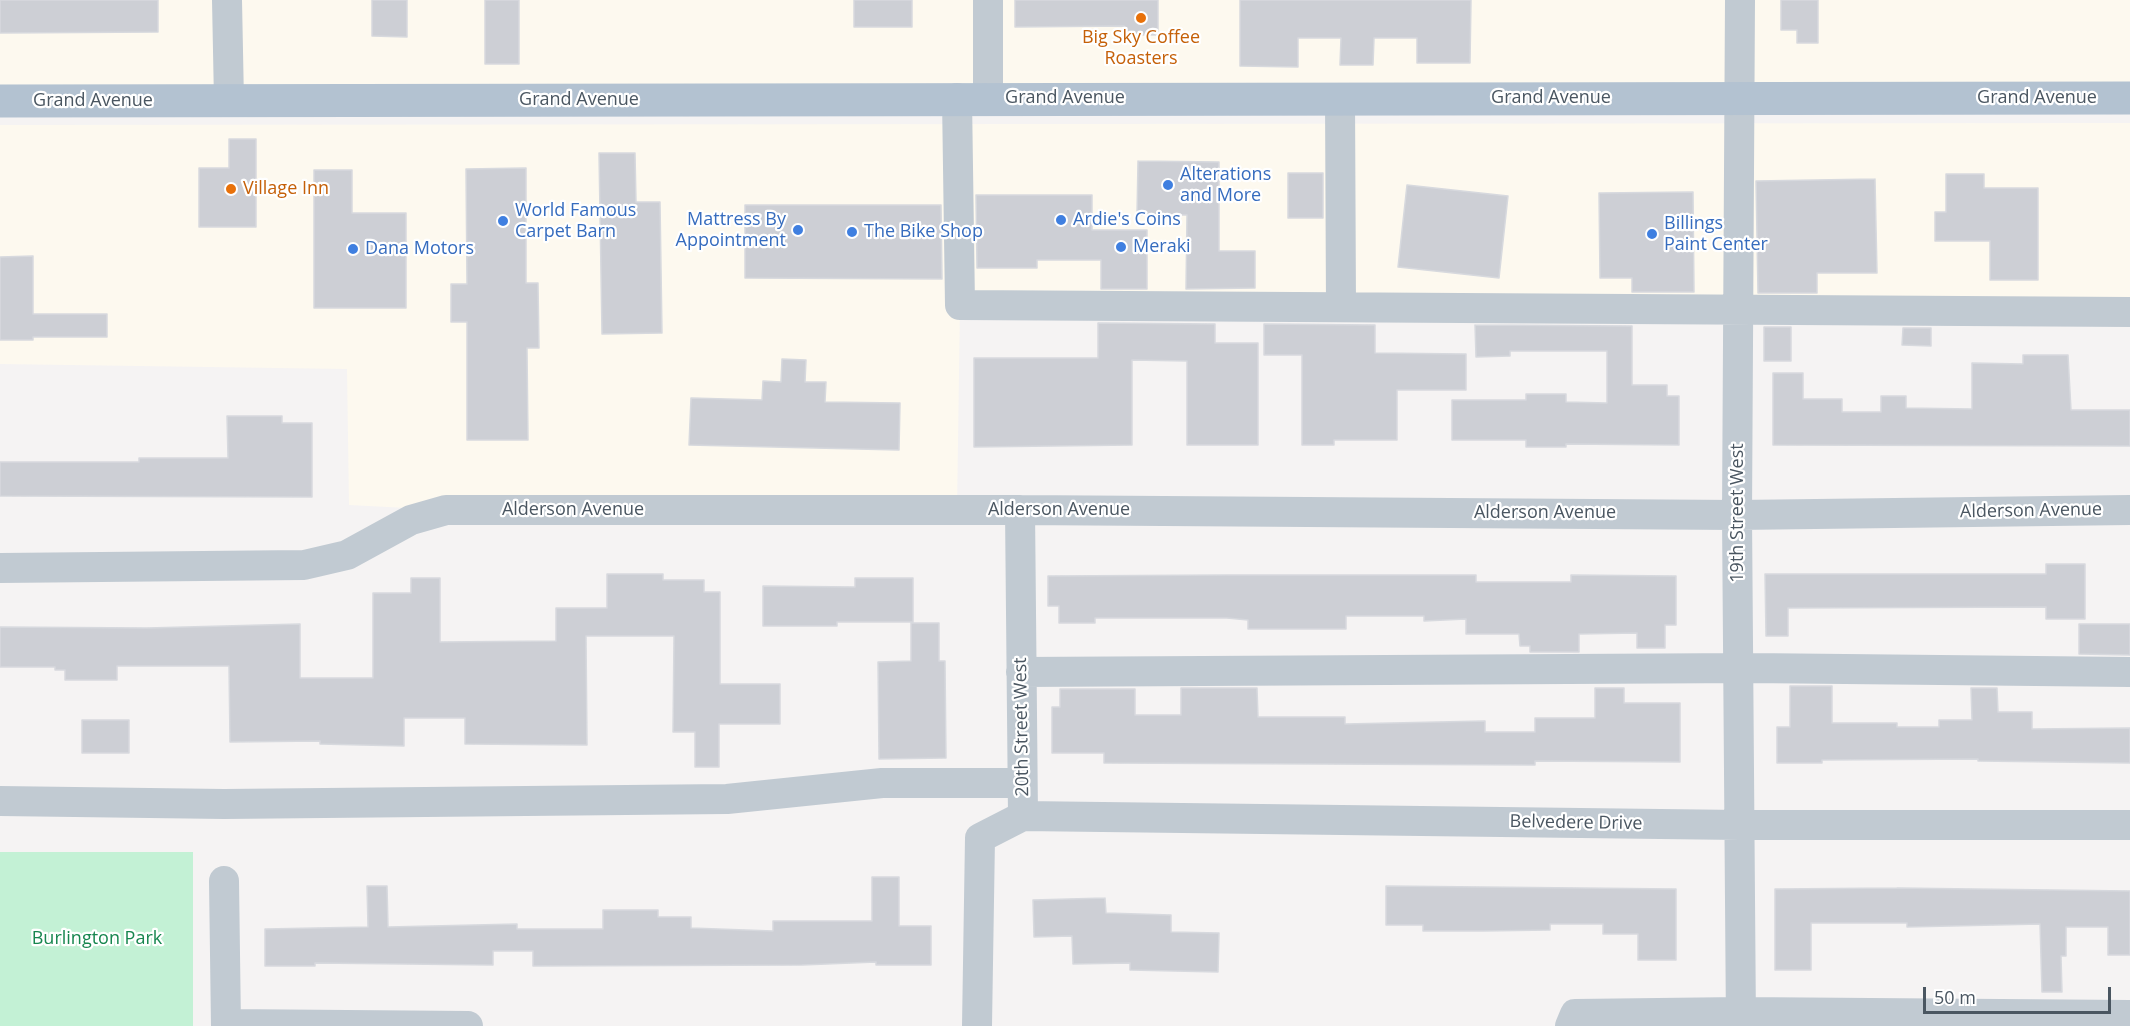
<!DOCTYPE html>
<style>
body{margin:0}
#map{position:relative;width:2130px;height:1026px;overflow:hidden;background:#f5f3f3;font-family:"Open Sans",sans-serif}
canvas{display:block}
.scale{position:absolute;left:1923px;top:987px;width:188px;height:27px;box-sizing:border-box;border:3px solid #4a5661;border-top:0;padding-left:8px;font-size:18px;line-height:21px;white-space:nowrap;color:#4a5661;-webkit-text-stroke:4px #fff;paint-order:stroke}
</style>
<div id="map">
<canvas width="2130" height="1026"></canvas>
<div class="scale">50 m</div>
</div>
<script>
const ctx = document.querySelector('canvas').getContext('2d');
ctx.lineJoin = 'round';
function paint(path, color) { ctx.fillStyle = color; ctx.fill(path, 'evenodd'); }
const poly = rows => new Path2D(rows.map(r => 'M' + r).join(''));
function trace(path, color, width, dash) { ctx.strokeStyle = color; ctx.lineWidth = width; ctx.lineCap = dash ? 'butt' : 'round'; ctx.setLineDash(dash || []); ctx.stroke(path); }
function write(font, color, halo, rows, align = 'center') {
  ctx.font = font + ' "Open Sans",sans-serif'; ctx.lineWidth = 4.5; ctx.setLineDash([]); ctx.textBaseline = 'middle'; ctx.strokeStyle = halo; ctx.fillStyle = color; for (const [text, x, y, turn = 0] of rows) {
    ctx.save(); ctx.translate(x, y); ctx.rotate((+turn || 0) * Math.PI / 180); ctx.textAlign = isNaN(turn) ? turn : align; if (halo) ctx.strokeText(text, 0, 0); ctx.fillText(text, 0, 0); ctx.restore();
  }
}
const commercial = poly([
 [0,0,2130,0,2130,98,0,102],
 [2130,123,2130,312,960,306,957,510,446,510,349,505,347,369,0,364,0,125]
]);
const green = poly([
 [0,852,193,852,193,1026,0,1026]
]);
const building = poly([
 [0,0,158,0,158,32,0,33,0,0],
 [372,0,407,0,407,37,372,36,372,0],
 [485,0,519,0,519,64,485,64,485,0],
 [854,0,912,0,912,27,854,27,854,0],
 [1015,0,1158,0,1158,35,1124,35,1124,26,1015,27,1015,0],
 [1240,0,1471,0,1470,63,1417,63,1417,38,1374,38,1373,65,1340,65,1341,38,1298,38,1298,67,1240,66,1240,0],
 [1781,0,1818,0,1818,43,1797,43,1797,30,1781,30,1781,0],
 [229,139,256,139,256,227,199,227,199,168,229,168,229,139],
 [599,153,635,153,636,202,660,202,662,333,602,334,599,153],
 [1138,161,1219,162,1219,251,1255,251,1255,288,1186,289,1187,215,1137,215,1138,161],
 [526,168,526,283,538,283,539,348,527,348,528,440,467,440,467,322,451,322,451,284,467,284,466,169,526,168],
 [314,170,352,170,352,213,406,213,406,308,314,308,314,170],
 [1288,173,1323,173,1323,218,1288,218,1288,173],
 [1946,174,1984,174,1984,188,2038,188,2038,280,1990,280,1990,241,1935,241,1935,212,1946,212,1946,174],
 [1875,179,1877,273,1817,273,1817,293,1758,293,1756,181,1875,179],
 [1407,185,1508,196,1499,278,1398,267,1407,185],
 [1693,192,1694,292,1632,292,1632,278,1600,278,1599,193,1693,192],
 [976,195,1092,195,1092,230,1147,230,1147,289,1101,289,1101,260,1037,260,1037,268,977,268,976,195],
 [745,205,941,205,942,279,745,278,745,205],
 [33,256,33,314,107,314,107,337,33,337,33,340,0,340,0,257,33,256],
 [1098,323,1215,324,1215,343,1258,343,1258,445,1187,445,1187,361,1132,360,1132,445,974,447,974,358,1098,358,1098,323],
 [1264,324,1375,325,1375,353,1466,354,1466,390,1397,390,1397,440,1334,440,1334,445,1302,445,1302,355,1264,355,1264,324],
 [1475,325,1632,326,1632,385,1667,385,1667,396,1679,396,1679,445,1566,444,1566,447,1526,447,1526,440,1452,440,1452,400,1526,400,1526,394,1566,394,1566,402,1607,403,1607,351,1510,351,1510,356,1476,357,1475,325],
 [1764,327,1791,327,1791,361,1764,361,1764,327],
 [1903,328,1931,328,1931,346,1902,345,1903,328],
 [2023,355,2068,355,2071,410,2130,410,2130,446,1773,445,1773,373,1803,373,1803,399,1842,399,1842,412,1881,412,1881,396,1906,396,1906,408,1972,409,1972,363,2023,364,2023,355],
 [782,359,806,360,805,382,826,382,825,402,900,403,899,450,689,445,691,398,762,400,763,381,781,382,782,359],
 [227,416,282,416,282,423,312,423,312,497,0,496,0,462,139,462,139,458,228,458,227,416],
 [2046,564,2085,564,2085,619,2046,619,2046,607,1788,608,1788,636,1766,636,1765,574,2046,574,2046,564],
 [607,574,663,574,663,580,704,580,704,592,720,592,720,684,780,684,780,724,719,724,719,767,695,767,695,732,673,732,674,636,586,636,587,745,465,744,465,718,404,718,404,746,320,744,320,741,230,742,229,666,117,666,117,680,65,680,65,670,55,670,55,667,0,667,0,627,147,628,300,624,300,678,373,678,373,593,411,593,411,578,440,578,440,642,556,641,556,608,607,608,607,574],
 [1228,575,1476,575,1476,582,1571,582,1571,575,1676,576,1676,625,1665,625,1665,648,1637,648,1637,633,1579,634,1579,652,1530,652,1530,646,1520,646,1519,634,1466,634,1466,619,1424,621,1424,616,1346,616,1346,629,1248,629,1248,620,1227,618,1095,618,1095,623,1059,623,1059,606,1048,606,1048,576,1228,575],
 [855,578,913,578,913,622,837,622,837,626,763,626,763,586,855,587,855,578],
 [911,623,939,623,939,661,945,661,946,758,879,759,878,662,911,661,911,623],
 [2079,624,2130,624,2130,655,2079,654,2079,624],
 [1790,686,1832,686,1832,723,1897,723,1897,727,1939,727,1939,720,1972,720,1971,688,1997,688,1998,712,2032,712,2032,729,2130,728,2130,763,1978,761,1978,759,1822,760,1822,763,1777,763,1777,727,1790,727,1790,686],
 [1181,688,1257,688,1258,717,1345,717,1345,724,1485,721,1485,732,1535,732,1535,718,1595,718,1595,688,1624,688,1624,703,1680,703,1680,762,1535,761,1535,765,1104,763,1104,753,1052,753,1052,707,1060,707,1060,689,1135,689,1135,715,1181,715,1181,688],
 [82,720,129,720,129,753,82,753,82,720],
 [872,877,899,877,899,926,931,926,931,965,876,965,876,962,802,965,533,966,533,951,493,951,493,965,315,963,315,966,265,966,265,929,368,927,367,886,387,886,388,927,517,924,517,929,603,929,603,910,658,910,658,917,691,917,691,928,773,931,773,921,872,921,872,877],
 [1386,886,1676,889,1676,960,1638,960,1638,934,1603,934,1603,924,1550,924,1550,930,1483,931,1423,931,1423,925,1386,925,1386,886],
 [1897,888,2130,891,2130,955,2108,955,2108,927,2066,927,2066,956,2061,956,2062,992,2042,992,2040,924,1907,927,1907,923,1811,923,1811,970,1775,970,1775,889,1897,888],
 [1105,898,1106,913,1171,915,1171,932,1219,933,1218,972,1130,970,1130,963,1073,964,1072,936,1034,937,1033,900,1105,898]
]);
const minor = poly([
 [227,0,229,101],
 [988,0,988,98],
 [1740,0,1737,515,1741,1026],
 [957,98,960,305,2130,312],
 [1340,98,1341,307],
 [0,568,304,565,347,555,411,520,446,510,1020,510,1737,515,2130,510],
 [1021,672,1750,668,2130,672],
 [0,801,224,804,727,799,882,783,1022,783],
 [1023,816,1740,825,2130,825],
 [224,881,226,1026],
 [226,1024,468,1026],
 [977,1026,980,838,1023,816,1020,510],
 [1570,1026,1575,1014,1741,1012,2130,1015]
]);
const major = poly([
 [0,101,2130,98]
]);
const markers = [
 [1141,18,6,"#e8710a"],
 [1168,185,6,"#3f7fe0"],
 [231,189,6,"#e8710a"],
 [1061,220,6,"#3f7fe0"],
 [503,221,6,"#3f7fe0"],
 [798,230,6,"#3f7fe0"],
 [852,232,6,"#3f7fe0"],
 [1652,234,6,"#3f7fe0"],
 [1121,247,6,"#3f7fe0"],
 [353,249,6,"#3f7fe0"]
];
const foodNames = [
 ["Big Sky Coffee",1141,38],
 ["Roasters",1141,59],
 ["Village Inn",243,189,"left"]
];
const streetNames = [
 ["Grand Avenue",1065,98],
 ["Grand Avenue",1551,98],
 ["Grand Avenue",2037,98],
 ["Grand Avenue",579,100],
 ["Grand Avenue",93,101],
 ["Alderson Avenue",573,510],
 ["Alderson Avenue",1059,510],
 ["Alderson Avenue",2031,511,-1],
 ["Alderson Avenue",1545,513],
 ["19th Street West",1738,513,-90],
 ["20th Street West",1022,727,-91],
 ["Belvedere Drive",1576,823,1]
];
const shopNames = [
 ["Alterations",1180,175],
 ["and More",1180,196],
 ["World Famous",515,211],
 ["Carpet Barn",515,232],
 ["Mattress By",786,220,"right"],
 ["Appointment",786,241,"right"],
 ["Ardie's Coins",1073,220],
 ["Billings",1664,224],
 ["Paint Center",1664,245],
 ["The Bike Shop",864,232],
 ["Meraki",1133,247],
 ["Dana Motors",365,249]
];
const parkNames = [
 ["Burlington Park",97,939]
];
paint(commercial, '#fdf9ef');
paint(green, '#c3f1d5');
paint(building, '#cdcfd5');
trace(building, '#d7d9de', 1.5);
trace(minor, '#c1cad2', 30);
trace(major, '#b3c2d1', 33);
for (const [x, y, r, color] of markers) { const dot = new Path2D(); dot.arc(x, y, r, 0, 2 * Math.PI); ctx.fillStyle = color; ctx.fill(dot); trace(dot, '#fff', 2); }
write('18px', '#c56008', '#fff', foodNames);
write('18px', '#4a5661', '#fff', streetNames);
write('18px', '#366cbe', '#fff', shopNames, 'left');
write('18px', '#17864f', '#fff', parkNames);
</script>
